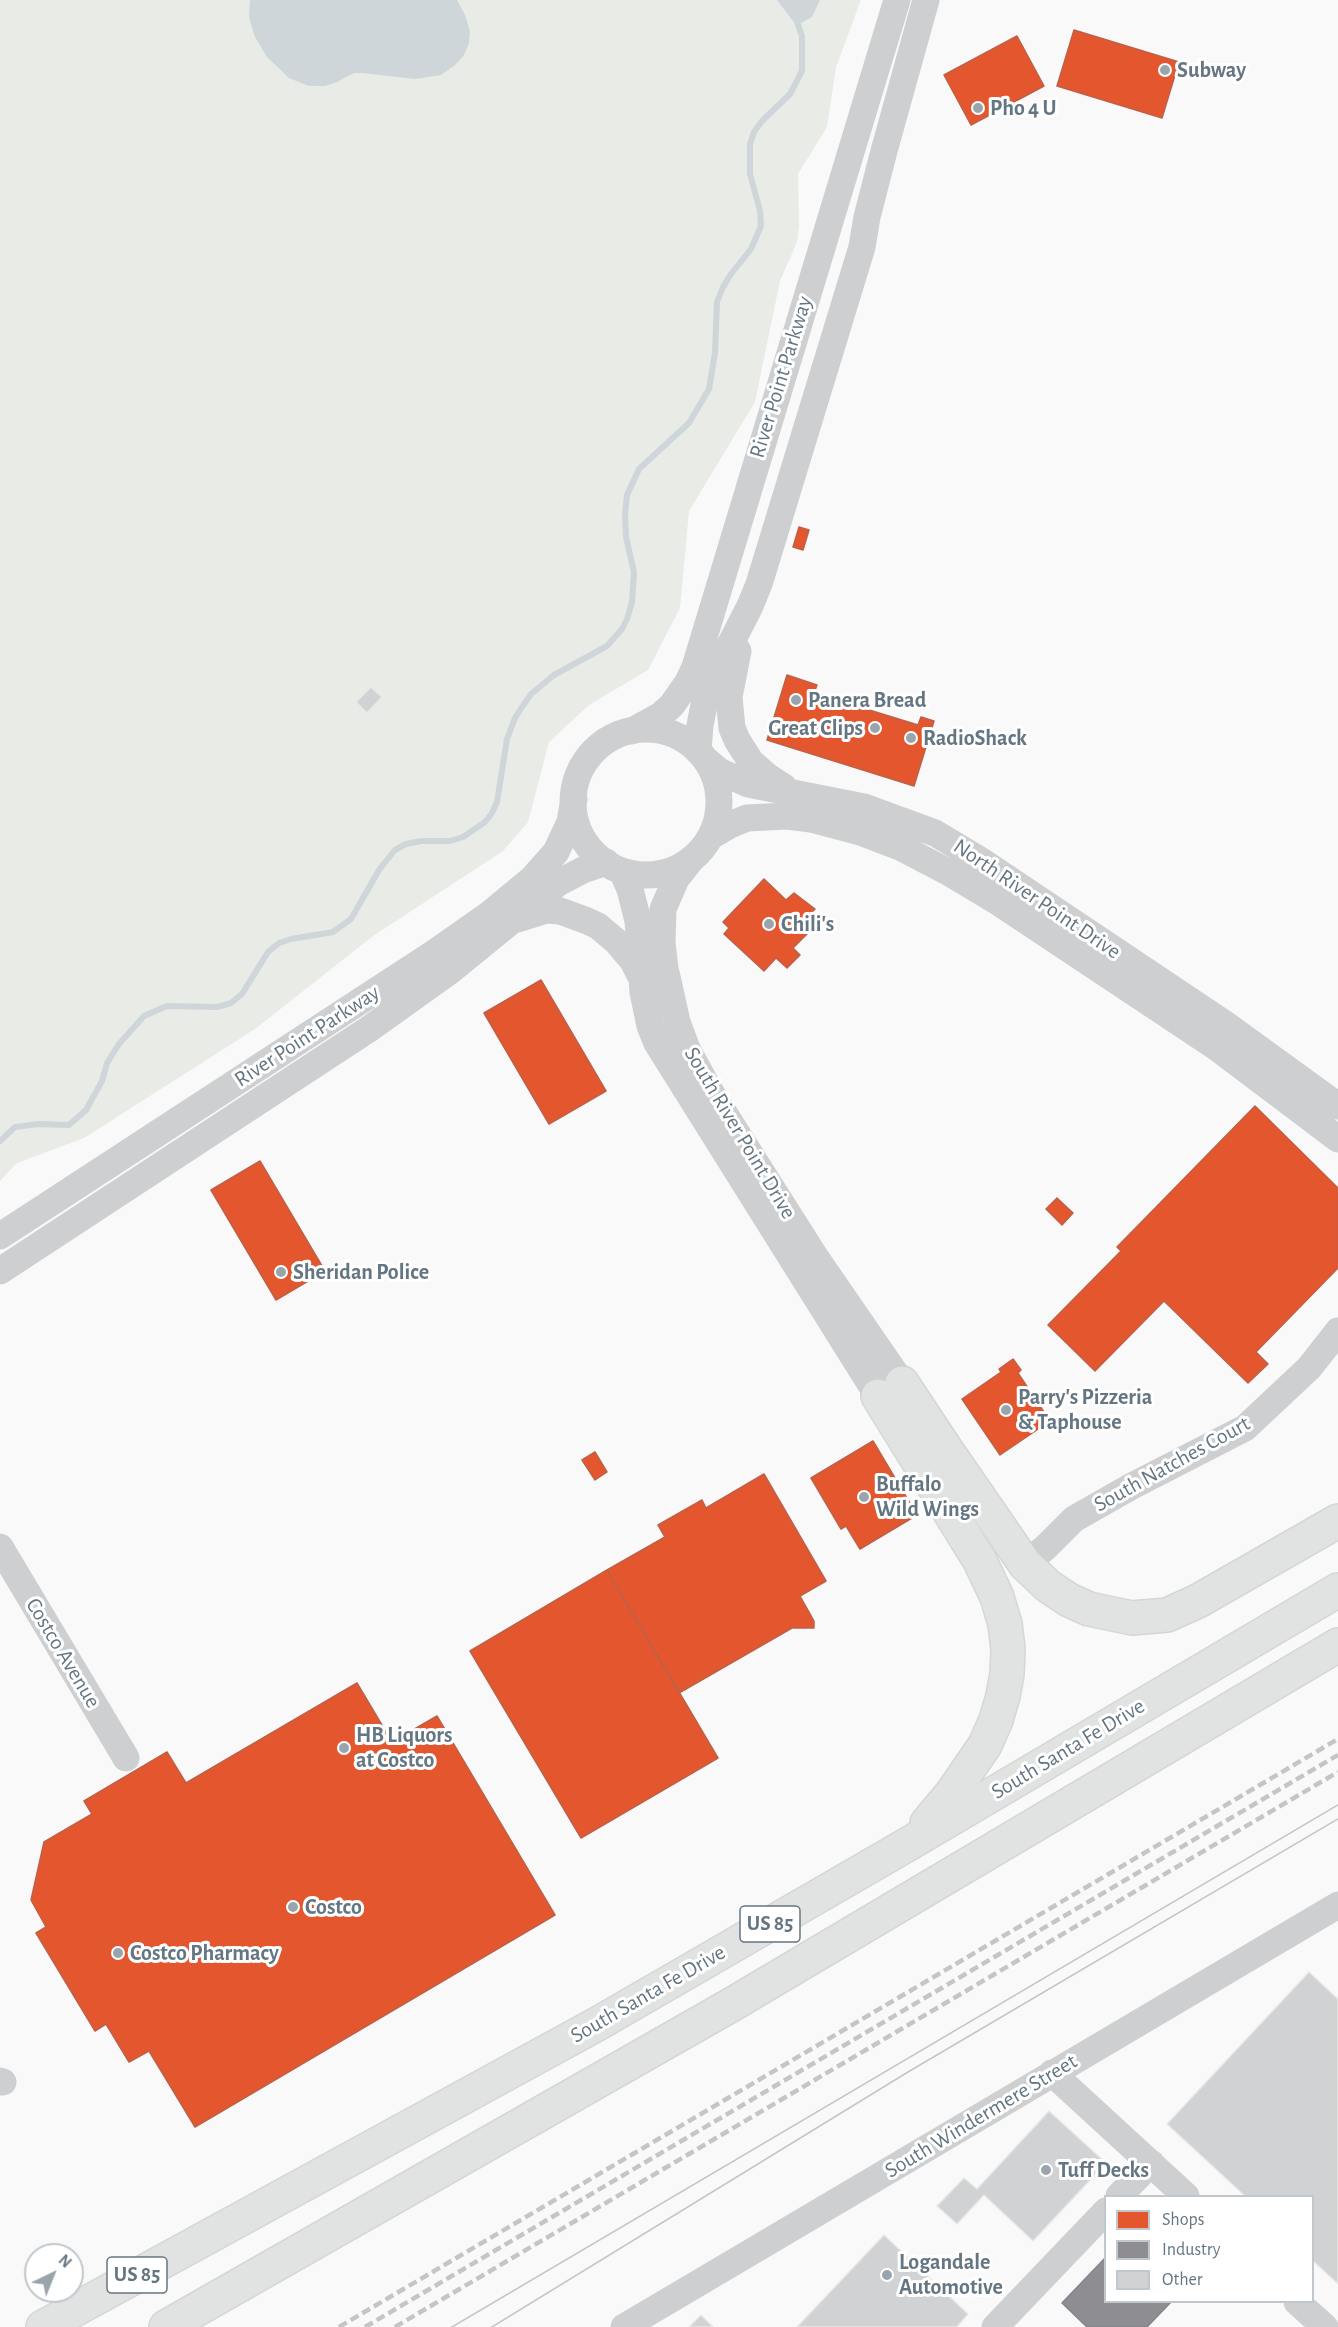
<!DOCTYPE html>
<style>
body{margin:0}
#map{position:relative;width:1338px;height:2327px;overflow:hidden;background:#f9f9f9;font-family:"Alegreya Sans",sans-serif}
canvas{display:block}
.legend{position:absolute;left:1104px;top:2195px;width:210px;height:108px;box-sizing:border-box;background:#fff;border:2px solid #c1c8cd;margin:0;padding:8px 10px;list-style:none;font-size:18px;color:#657683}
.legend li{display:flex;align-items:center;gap:12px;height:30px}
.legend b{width:30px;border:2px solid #c1c8cd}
.north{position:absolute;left:24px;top:2243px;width:60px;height:60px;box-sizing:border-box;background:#fff;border:2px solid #c1c8cd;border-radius:50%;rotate:43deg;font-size:16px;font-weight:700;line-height:24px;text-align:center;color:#657683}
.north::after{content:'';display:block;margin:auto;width:21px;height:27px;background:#99a4ac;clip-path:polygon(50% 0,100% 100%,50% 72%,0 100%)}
</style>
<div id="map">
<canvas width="1338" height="2327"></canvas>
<ul class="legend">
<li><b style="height:16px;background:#e4572e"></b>Shops</li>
<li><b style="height:16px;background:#8d8d92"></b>Industry</li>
<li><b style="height:16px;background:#d0d2d3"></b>Other</li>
</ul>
<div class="north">N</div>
</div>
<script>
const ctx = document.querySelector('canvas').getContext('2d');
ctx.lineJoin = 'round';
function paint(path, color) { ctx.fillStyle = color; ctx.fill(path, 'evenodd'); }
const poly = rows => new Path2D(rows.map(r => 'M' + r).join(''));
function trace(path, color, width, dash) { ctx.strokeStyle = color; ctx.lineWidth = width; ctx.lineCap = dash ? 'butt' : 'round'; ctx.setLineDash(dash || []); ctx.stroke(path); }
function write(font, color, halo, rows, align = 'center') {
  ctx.font = font + ' "Alegreya Sans",sans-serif'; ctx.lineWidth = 6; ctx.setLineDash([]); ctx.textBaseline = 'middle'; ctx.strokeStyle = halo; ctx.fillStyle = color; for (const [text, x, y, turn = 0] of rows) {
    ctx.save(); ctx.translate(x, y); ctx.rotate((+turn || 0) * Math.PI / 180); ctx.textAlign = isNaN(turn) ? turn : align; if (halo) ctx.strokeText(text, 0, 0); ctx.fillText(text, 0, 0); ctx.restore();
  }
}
const green = poly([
 [0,0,861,0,836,67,827,127,798,174,799,226,797,242,780,281,755,402,689,511,680,608,648,670,589,705,549,742,528,822,503,851,373,936,255,1029,84,1138,17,1163,0,1181]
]);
const water = poly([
 [250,0,457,0,465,15,470,31,469,43,464,55,455,65,441,75,415,79,362,73,354,73,337,82,325,86,309,86,289,78,267,57,255,37,249,17],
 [777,0,820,0,812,17,801,23,793,21]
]);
const shops = poly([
 [1074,30,1179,62,1162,118,1057,86,1074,30],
 [1017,36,1044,86,971,125,944,75,1017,36],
 [799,527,809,530,803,550,793,547,799,527],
 [787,675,817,685,814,693,918,725,921,717,934,721,914,786,767,740,787,675],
 [764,879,786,900,794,893,815,909,806,919,814,927,793,948,800,955,787,968,776,958,764,971,724,934,729,928,723,922,764,879],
 [541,980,606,1091,549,1124,484,1013,541,980],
 [1255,1106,1338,1188,1338,1268,1256,1352,1268,1364,1248,1383,1164,1301,1095,1371,1048,1325,1121,1251,1117,1247,1255,1106],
 [260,1161,325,1271,276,1300,211,1190,260,1161],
 [1057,1198,1073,1213,1062,1225,1046,1209,1057,1198],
 [1013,1359,1021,1370,1018,1373,1050,1421,1000,1455,962,1399,1001,1372,999,1369,1013,1359],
 [873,1441,917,1515,860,1549,846,1526,841,1529,811,1478,873,1441],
 [595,1452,607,1472,595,1480,582,1460,595,1452],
 [764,1474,826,1581,800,1596,814,1621,814,1628,792,1628,679,1693,607,1570,665,1537,658,1525,702,1500,706,1508,764,1474],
 [607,1570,718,1758,581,1838,470,1651,607,1570],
 [357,1683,392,1742,437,1716,555,1915,195,2127,149,2051,129,2062,106,2024,95,2031,36,1933,46,1927,31,1900,44,1842,92,1814,84,1801,167,1752,186,1783,357,1683]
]);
const industry = poly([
 [1106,2257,1106,2302,1171,2302,1147,2327,1087,2327,1062,2303,1106,2257]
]);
const stream = poly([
 [0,1141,15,1127,38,1124,69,1125,86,1110,102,1081,107,1063,119,1044,144,1016,167,1006,217,1007,231,1003,242,994,268,952,279,943,291,939,333,932,351,919,379,870,395,850,406,844,421,841,450,841,463,837,485,822,492,813,497,802,507,739,515,718,522,707,531,694,554,675,607,646,622,629,627,619,632,602,634,572,626,537,625,515,627,495,639,469,689,423,709,389,715,353,717,302,723,287,731,274,751,249,761,226,760,211,750,174,750,144,754,132,762,121,790,94,802,71,802,36,795,16]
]);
const building = poly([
 [371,687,382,697,367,713,356,702,371,687],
 [1309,1972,1338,1999,1338,2284,1312,2260,1312,2196,1245,2196,1167,2124,1309,1972],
 [1049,2111,1106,2163,1033,2241,984,2195,957,2224,937,2206,964,2178,977,2189,1049,2111],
 [884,2235,968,2314,957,2327,797,2327,884,2235],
 [701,2315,713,2327,689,2327,701,2315]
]);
const minor = poly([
 [738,651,729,697,732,728,737,740,751,762,767,776,784,787],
 '573 802a73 73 0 1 1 146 0a73 73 0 1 1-146 0Z',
 [632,731,661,715,672,705,688,682,695,667,897,0],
 [698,751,700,725,707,690,750,606,759,584,862,247,867,217,884,151,926,0],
 [705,759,719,771,748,784,864,807,935,833,980,860,1225,1024,1338,1106],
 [711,836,730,825,747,818,787,816,811,819,860,832,902,848,948,872,998,902,1216,1047,1338,1139],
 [690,861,676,879,663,909,662,943,665,968,677,1022,687,1049,710,1091,816,1258,902,1383],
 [622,871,630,889,638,921,643,992,650,1026,657,1043,878,1396],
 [517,919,546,910,560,911,585,920,598,926,617,942,633,961,640,975],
 [0,1236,434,953,491,913,532,879,556,852,570,822,574,799],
 [0,1271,369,1029,450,971,558,883,583,870,606,862],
 [0,1547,126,1758],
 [1025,1564,1046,1547,1074,1519,1132,1486,1245,1428,1309,1368,1338,1331],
 [1052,2073,1186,2196],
 [0,2081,3,2082],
 [1119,2196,1151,2163],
 [1297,2302,1325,2327],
 [624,2327,1338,1905],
 [995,2327,1106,2211]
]);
const highway = poly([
 [902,1383,945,1448,1025,1564,1048,1586,1069,1600,1089,1609,1132,1618,1167,1615,1198,1601,1338,1521],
 [878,1396,980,1561,997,1597,1005,1624,1008,1649,1007,1674,1003,1696,996,1720,985,1745,952,1793,927,1823],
 [43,2327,599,2023,910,1843,1338,1590],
 [166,2327,731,2005,1338,1645]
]);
const tram = poly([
 [452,2327,1338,1805],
 [492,2327,908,2072,1338,1819]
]);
const rail = poly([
 [339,2327,1338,1739],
 [365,2327,1338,1755],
 [395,2327,1338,1772]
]);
const markers = [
 [1165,70,6,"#99a4ac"],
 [978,108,6,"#99a4ac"],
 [796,700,6,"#99a4ac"],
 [875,728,6,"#99a4ac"],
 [911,738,6,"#99a4ac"],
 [769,924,6,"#99a4ac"],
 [281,1272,6,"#99a4ac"],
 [1006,1410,6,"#99a4ac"],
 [864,1497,6,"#99a4ac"],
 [344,1748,6,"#99a4ac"],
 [293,1907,6,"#99a4ac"],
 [118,1953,6,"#99a4ac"],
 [1046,2170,6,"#99a4ac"],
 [887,2275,6,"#99a4ac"]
];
const shields = [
 [770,1924,60],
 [137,2275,60]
];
const shieldNames = [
 ["US 85",770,1924],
 ["US 85",137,2275]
];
const poiNames = [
 ["Subway",1177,70],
 ["Pho 4 U",990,108],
 ["Panera Bread",808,700],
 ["Great Clips",863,728,"right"],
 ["RadioShack",923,738],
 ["Chili's",781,924],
 ["Sheridan Police",293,1272],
 ["Parry's Pizzeria",1018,1397],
 ["& Taphouse",1018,1422],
 ["Buffalo",876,1484],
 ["Wild Wings",876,1509],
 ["HB Liquors",356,1735],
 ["at Costco",356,1760],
 ["Costco",305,1907],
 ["Costco Pharmacy",130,1953],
 ["Tuff Decks",1058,2170],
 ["Logandale",899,2262],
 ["Automotive",899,2287]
];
const streetNames = [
 ["River Point Parkway",781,377,-73],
 ["North River Point Drive",1037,899,34],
 ["River Point Parkway",307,1036,-33],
 ["South River Point Drive",740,1133,59],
 ["South Natches Court",1172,1464,-29],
 ["Costco Avenue",63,1653,59],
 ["South Santa Fe Drive",1068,1749,-31],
 ["South Santa Fe Drive",648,1994,-30],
 ["South Windermere Street",981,2116,-31]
];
paint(green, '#e8ebe6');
paint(water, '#ced6d9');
paint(shops, '#e4572e');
trace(shops, '#be6048', 1.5);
paint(industry, '#8d8d92');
trace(industry, '#81868e', 1.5);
trace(stream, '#ced6d9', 6);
paint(building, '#d0d2d3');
trace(building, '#e8e8e8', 1.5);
trace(highway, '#d5d6d6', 36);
trace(minor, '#cecfd0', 27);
trace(highway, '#e1e2e2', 33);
trace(tram, '#c3c5c6', 1.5);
trace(rail, '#c3c5c6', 4.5, [9, 4.5]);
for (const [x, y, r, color] of markers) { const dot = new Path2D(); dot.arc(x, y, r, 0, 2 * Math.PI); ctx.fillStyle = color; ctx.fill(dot); trace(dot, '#fff', 2); }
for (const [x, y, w] of shields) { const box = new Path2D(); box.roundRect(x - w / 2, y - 18, w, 36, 4.5); ctx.fillStyle = '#fff'; ctx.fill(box); trace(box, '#657683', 1.5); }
write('bold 21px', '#657683', null, shieldNames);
write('bold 22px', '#657683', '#fff', poiNames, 'left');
write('22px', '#657683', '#fff', streetNames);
</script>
